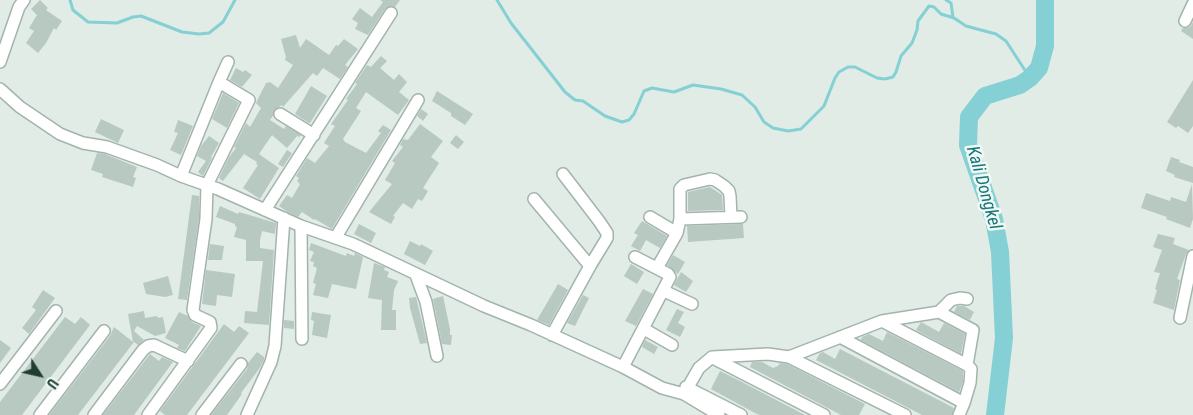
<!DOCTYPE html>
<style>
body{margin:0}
#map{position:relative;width:1193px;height:415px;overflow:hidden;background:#e0ece5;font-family:"Roboto Condensed",sans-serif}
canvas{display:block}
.north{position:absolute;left:15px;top:350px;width:50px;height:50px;-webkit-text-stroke:4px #f0f8f3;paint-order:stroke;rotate:125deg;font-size:14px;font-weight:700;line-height:20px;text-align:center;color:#203d32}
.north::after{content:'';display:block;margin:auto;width:18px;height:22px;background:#203d32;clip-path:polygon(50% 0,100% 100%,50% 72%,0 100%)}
</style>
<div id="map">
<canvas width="1193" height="415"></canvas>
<div class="north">U</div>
</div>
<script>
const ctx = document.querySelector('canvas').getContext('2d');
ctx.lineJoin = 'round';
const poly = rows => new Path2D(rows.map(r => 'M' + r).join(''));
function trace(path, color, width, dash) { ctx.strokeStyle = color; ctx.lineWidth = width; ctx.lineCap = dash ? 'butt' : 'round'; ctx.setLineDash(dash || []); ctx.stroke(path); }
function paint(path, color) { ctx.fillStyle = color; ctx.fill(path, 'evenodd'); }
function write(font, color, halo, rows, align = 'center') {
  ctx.font = font + ' "Roboto Condensed",sans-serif'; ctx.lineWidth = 5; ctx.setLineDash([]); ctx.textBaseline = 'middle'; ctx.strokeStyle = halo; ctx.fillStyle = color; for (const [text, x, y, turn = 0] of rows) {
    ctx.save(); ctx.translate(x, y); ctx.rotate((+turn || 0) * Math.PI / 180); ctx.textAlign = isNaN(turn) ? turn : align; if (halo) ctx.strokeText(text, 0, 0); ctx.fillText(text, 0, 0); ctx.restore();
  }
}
const stream = poly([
 [70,0,73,10,88,22,117,23,133,17,141,16,182,32,199,34,209,33,223,22,235,0],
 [497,0,511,23,565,92,575,100,583,101,605,116,622,122,629,120,634,114,644,91,652,88,674,92,693,85,721,89,742,95,755,107,764,122,773,128,788,131,801,129,824,106,835,78,839,72,848,67,855,67,877,78,885,79,893,77,896,72,901,56,912,43,917,30,918,21,929,6,934,7,941,14,954,18,966,26,996,34,1006,41,1030,78],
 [946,0,951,3,953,17]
]);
const river = poly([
 [995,415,1004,338,1000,252,994,219,968,145,969,117,985,96,1020,85,1030,78,1039,68,1045,46,1045,0]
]);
const building = poly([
 [40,0,48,8,46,10,62,21,56,30,54,28,46,43,38,53,26,43,34,31,29,28,37,15,31,9],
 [380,0,400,0,395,7,391,6,385,9,368,35,355,29,358,23,352,19,360,8,372,17,383,2],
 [1193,22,1193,39,1181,31,1183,28,1190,27],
 [296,35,300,48,306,39,329,55,336,45,338,46,344,39,358,49,345,65,348,67,340,79,323,68,317,76,313,73,283,107,282,105,274,110,273,116,270,120,284,129,286,126,301,135,299,137,297,136,287,148,272,135,259,154,279,168,260,199,243,188,258,165,256,164,257,162,244,154,223,181,219,178,229,157,236,148,234,147,246,123,250,127,261,108,256,103,266,83,270,82,278,88,293,65,285,60,286,57,281,39],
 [381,56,387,61,380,68,394,80,399,74,407,82,399,92,409,100,398,115,366,92,356,108,361,111,343,139,345,142,366,153,381,133,378,131,383,125,391,130,332,229,315,219,314,220,302,212,298,217,289,213,279,206,287,195,292,198,300,184,297,181,299,178,296,176,307,158,315,163,329,146,324,143,335,126,331,124,348,100,346,99,357,84,355,83,367,65,371,67],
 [236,68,243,72,245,70,252,75,242,87,230,80],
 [1193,80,1193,126,1188,133,1178,126,1176,128,1167,122],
 [311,86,327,96,310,123,309,123,295,114],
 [437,91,473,114,465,125,451,116,451,113,432,101],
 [223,93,239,103,227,128,212,119],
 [421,109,428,114,423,121,417,116],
 [101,119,124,130,118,143,95,132],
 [178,120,193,126,181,155,170,150,178,133,174,132],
 [420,124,443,141,431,157,439,163,423,188,428,191,422,201,418,199,412,209,403,203,393,216,395,217,391,224,369,212,392,184,385,180,395,163,392,161,403,147,400,145,403,139,408,140],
 [456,135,464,142,458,149,450,143],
 [209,136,219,143,211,157,212,158,203,176,198,172,206,161,197,156,201,146],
 [287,150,292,153,283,167,278,164],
 [97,153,105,154,137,167,133,177,136,178,133,187,102,177,103,174,91,170],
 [1171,157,1180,160,1179,162,1193,167,1193,183,1174,177,1175,175,1166,171],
 [1192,184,1193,219,1190,228,1166,219,1167,217,1141,208,1146,193,1170,201,1171,197,1186,202],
 [710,187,722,195,723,210,688,211,688,192],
 [192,195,199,196,199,218,187,300,178,299],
 [220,206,238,214,239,212,276,223,275,234,262,231,260,240,260,248,274,250,269,325,244,323,245,311,257,312,263,261,246,261,246,240,234,237,237,227,235,226,235,224,216,217],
 [642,221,667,236,660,248,646,240,640,251,631,246,638,235,634,233],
 [359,224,376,233,371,243,354,234],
 [743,224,744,238,688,242,687,226],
 [1158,234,1175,238,1173,244,1189,250,1186,254,1177,279,1180,280,1174,310,1153,303,1157,290,1155,289,1160,273,1154,272,1162,250,1153,247],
 [410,241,420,246,421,244,433,251,425,265,404,254],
 [311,243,346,256,347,253,354,256,355,253,363,257,356,289,332,284,328,298,313,295,316,284,313,283,317,268,313,266,314,262,310,261,314,252,309,250],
 [210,244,224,246,222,260,208,260],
 [673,255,685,262,678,274,667,265],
 [374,263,385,267,384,270,389,272,387,277,398,281,394,290,392,310,396,310,396,330,381,330,382,300,368,298],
 [631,264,644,272,637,284,624,276],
 [206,270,235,274,232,297,217,295,216,306,202,304],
 [681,272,693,281,686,292,674,285],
 [168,276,173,295,165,297,146,294,143,283],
 [558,284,568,290,549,325,537,320],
 [643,289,653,294,636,326,625,321],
 [43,290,55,298,29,334,22,328,36,310,32,307],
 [583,295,589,298,575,326,567,323],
 [443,296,450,329,450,335,452,335,451,345,442,344,433,299],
 [416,297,427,343,420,344,410,308,409,298],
 [957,306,964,306,974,312,970,320,954,312],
 [677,309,684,312,678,323,685,327,680,337,666,330],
 [144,311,145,318,157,316,158,318,163,317,166,333,155,336,137,326,134,331,144,340,138,345,134,342,78,415,49,415,110,336,114,327,133,342,128,314],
 [179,312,188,316,192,322,201,326,185,351,177,348,179,345,165,338],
 [312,312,331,315,327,338,312,335,314,321,311,320],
 [65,317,75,324,81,317,90,325,22,415,0,415,0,402],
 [284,320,294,321,294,329,284,328],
 [921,322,939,332,944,323,965,334,961,354,916,330],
 [224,324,234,332,239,326,249,333,187,415,165,415,160,411],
 [887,332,963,371,963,382,959,392,861,340,862,337,869,334,883,341],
 [0,340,11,348,0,363],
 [645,340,658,347,654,354,642,347],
 [840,349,954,408,952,415,922,415,816,360,820,353,823,352,835,359],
 [257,352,264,357,264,360,259,369,241,393,242,394,227,415,211,415,247,369,248,363],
 [150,354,159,361,162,357,173,362,134,415,103,415],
 [752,362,762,362,773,368,778,366,780,363,787,364,865,404,859,415,841,415,750,367],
 [720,371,742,382,805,415,759,415,753,412,711,389]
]);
const minor = poly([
 [1185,21,1193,4],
 [0,62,19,7,24,0],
 [219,82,228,62],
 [0,89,20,107,60,134,83,143,107,147,157,165,181,176,218,189,301,226,353,244,484,306,531,325,623,367,662,388,684,394,719,415],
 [280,114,314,135],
 [534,199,590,266],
 [265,210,391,13],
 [650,217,677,233],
 [680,219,741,217],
 [301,226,302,339],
 [336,237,418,100],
 [657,268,677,233,680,219,680,189,684,185,710,179,715,180,724,186,729,191,730,196,731,217],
 [416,275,426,302,437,356],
 [664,291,692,304],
 [939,312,951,300,960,298,967,299],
 [1180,318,1193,256],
 [882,321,967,365],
 [644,329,672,345],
 [552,335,590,266,607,238,607,233,599,221,563,174],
 [840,337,964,403,959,415],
 [789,357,905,415],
 [713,358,824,415],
 [623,367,670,277,668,274,635,257],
 [0,384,56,311],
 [686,387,741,415],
 [684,394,699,368,712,357,768,354,789,357,882,321,939,312,973,330,967,365,971,369,970,383,964,403],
 [40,415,104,331],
 [94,415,143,350,148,346,154,345,188,361],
 [148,415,211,328,210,322,195,315,193,310,206,219,207,185,249,100,219,82,181,176],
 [202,415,241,364],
 [247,415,271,362,275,346,284,218]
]);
const waterNames = [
 ["Kali Dongkel",983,188,74]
];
trace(stream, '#84d0d4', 3);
trace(river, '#84d0d4', 18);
paint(building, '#b8c9c1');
trace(minor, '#a3b4ac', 14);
trace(minor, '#fff', 11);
write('italic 18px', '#17767b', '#f0f8f3', waterNames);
</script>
